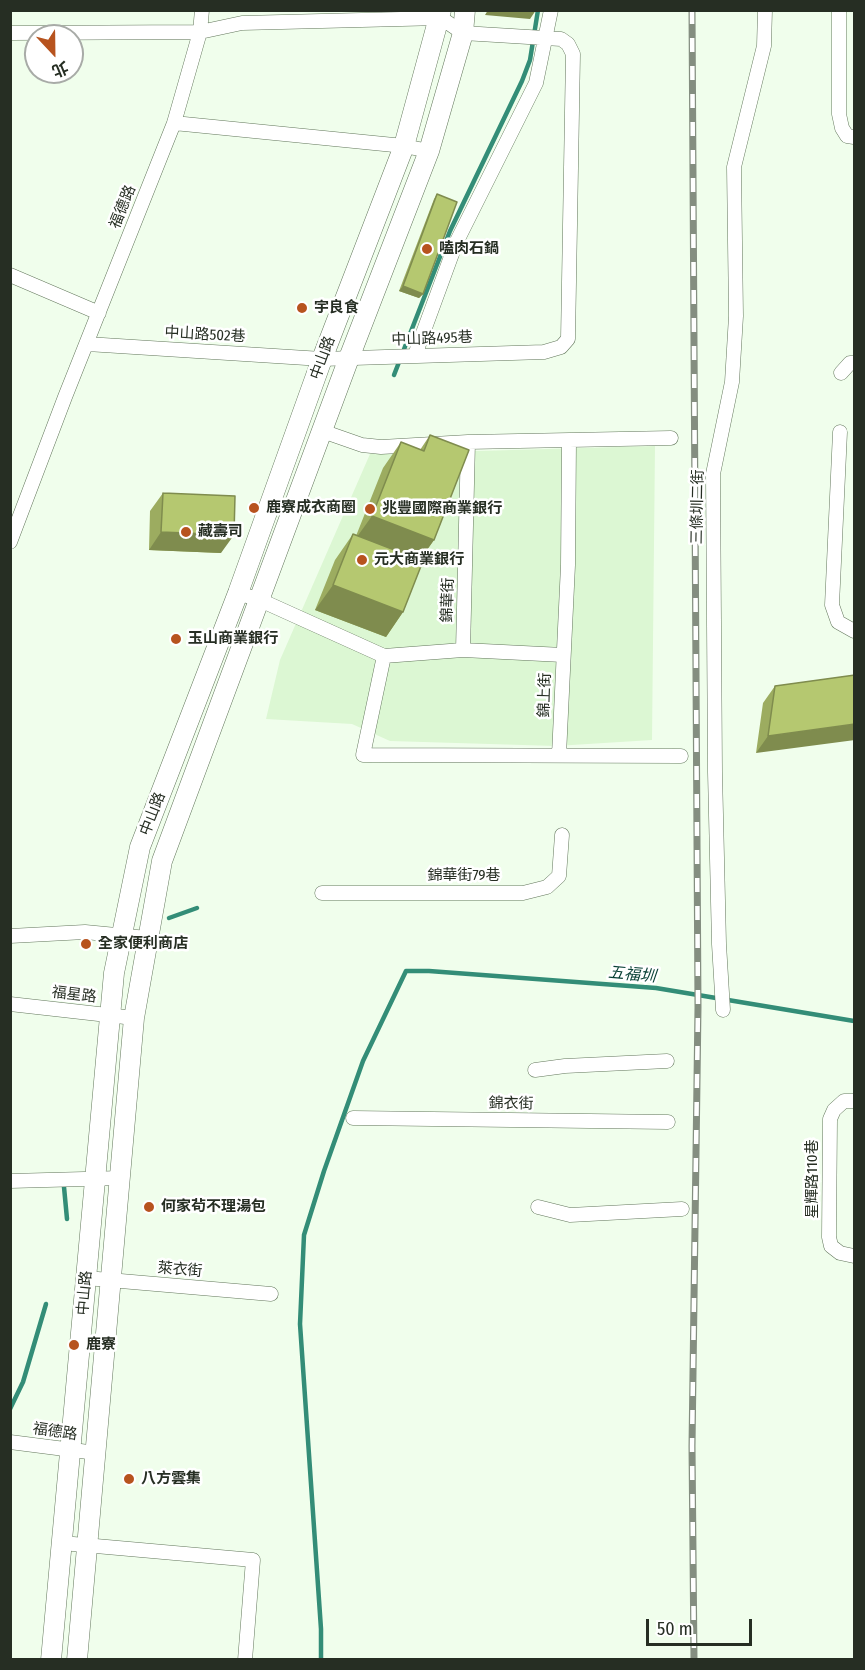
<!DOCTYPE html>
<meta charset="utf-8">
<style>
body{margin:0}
#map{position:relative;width:865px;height:1670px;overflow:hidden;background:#f0feec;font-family:"Fira Sans Condensed","Noto Sans TC",sans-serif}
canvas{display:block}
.frame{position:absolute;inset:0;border:12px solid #262e23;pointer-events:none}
.north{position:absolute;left:24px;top:24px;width:60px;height:60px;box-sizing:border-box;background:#fff;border:2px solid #a8aba7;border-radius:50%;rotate:158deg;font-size:16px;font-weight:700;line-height:24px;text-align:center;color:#262e23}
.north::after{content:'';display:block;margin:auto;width:21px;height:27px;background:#b7531e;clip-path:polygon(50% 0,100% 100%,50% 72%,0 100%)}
.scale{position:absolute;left:646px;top:1619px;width:106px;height:27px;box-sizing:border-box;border:3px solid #262e23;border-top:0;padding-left:8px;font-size:18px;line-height:21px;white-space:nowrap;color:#262e23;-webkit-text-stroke:4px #fff;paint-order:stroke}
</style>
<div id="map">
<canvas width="865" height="1670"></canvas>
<div class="frame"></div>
<div class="north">北</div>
<div class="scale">50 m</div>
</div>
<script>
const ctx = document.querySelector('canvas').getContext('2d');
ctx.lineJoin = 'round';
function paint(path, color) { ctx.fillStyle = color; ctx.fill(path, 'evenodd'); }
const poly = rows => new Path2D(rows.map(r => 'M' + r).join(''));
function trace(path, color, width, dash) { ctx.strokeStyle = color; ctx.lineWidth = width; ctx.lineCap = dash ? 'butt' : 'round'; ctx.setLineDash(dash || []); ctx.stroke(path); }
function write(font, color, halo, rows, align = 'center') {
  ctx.font = font + ' "Fira Sans Condensed","Noto Sans TC",sans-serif'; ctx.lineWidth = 5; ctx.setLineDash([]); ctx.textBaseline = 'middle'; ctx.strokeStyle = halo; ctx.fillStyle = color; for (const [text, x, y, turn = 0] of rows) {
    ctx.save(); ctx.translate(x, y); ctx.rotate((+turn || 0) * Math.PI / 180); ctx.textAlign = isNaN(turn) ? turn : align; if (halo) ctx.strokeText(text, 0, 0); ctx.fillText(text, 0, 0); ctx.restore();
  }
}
const built = poly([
 [655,446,652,740,556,746,390,741,352,724,266,719,280,660,370,454]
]);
const stream = poly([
 [394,375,450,231,522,81,530,60,538,10],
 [169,918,197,908],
 [64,1187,67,1219],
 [10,1409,23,1382,46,1304],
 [321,1660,321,1629,300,1324,304,1235,324,1171,363,1061,406,971,429,971,656,988,854,1021]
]);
const street = poly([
 [839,10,839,114,842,128,847,136,854,137],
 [10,33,200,32,242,23,441,18,463,33,561,39,568,44,573,54,568,339,561,347,544,352,322,359,87,344],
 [174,123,404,146,429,151],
 [10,275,99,313],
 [415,355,456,243,536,83,551,10],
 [841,373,850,363,854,363],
 [322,431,362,445,381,447,468,442,671,438],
 [840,432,832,605,838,622,854,631],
 [10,542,65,397,174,123,200,32,202,10],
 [238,593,260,600,384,656,463,650,563,655],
 [463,650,468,442],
 [384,656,363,755,681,756],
 [559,755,568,565,569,441],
 [322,893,523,893,547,887,559,876,562,835],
 [10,936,85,932,147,938],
 [10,1004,134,1018],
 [723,1010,719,944,715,772,713,474,732,382,736,316,734,167,764,46,765,10],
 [535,1070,565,1066,667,1061],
 [854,1101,844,1101,834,1110,830,1119,829,1237,831,1246,840,1253,854,1256],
 [353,1118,668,1122],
 [10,1181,121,1178],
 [538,1207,570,1215,682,1209],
 [86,1278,271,1294],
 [10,1442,96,1453],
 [62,1543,253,1560,245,1660]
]);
const secondary = poly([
 [51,1660,114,973,140,847,238,593,322,359,404,146,441,10],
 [77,1660,134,1018,162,861,349,358,429,151,463,33,465,10]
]);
const rail = poly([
 [692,10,698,1007,692,1446,694,1660]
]);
const wall = poly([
 [437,194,423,294,419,298,399,291,434,199],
 [430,435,434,540,420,560,403,612,386,637,315,610,335,560,353,534,356,536,383,468,401,442,420,450],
 [163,493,221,553,149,550,150,511],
 [855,675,756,753,763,703,775,686]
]);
const shadedWall = poly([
 [488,10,536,10,530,19,485,15],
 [403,286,423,294,419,298,399,291],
 [372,516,434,540,416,565,354,541],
 [161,532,234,535,221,553,149,550],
 [333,585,403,612,386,637,315,610],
 [855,724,855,740,756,753,768,736]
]);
const building = poly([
 [437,194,457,202,423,294,403,286,437,194],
 [430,435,469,450,434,540,372,516,401,442,424,451,430,435],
 [163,493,235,496,234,535,161,532,163,493],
 [353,534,423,561,403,612,333,585,353,534],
 [855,675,855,724,768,736,775,686,855,675]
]);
const markers = [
 [427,249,6,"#b7531e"],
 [302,308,6,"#b7531e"],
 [254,508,6,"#b7531e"],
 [370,509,6,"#b7531e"],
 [186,532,6,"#b7531e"],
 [362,560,6,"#b7531e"],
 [176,639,6,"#b7531e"],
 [86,944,6,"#b7531e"],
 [149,1207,6,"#b7531e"],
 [74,1345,6,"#b7531e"],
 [129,1479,6,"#b7531e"]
];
const streetNames = [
 ["福德路",123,207,-68],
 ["中山路502巷",205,335,3],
 ["中山路495巷",432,339,-2],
 ["中山路",323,358,-70],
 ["三條圳二街",698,507,-89],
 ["錦華街",448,600,-88],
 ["錦上街",545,695,-88],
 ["中山路",153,814,-69],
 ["錦華街79巷",464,876],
 ["福星路",74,995,7],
 ["錦衣街",511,1104,1],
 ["星輝路110巷",813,1179,-90],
 ["萊衣街",180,1270,5],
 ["中山路",85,1293,-85],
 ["福德路",55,1432,8]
];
const poiNames = [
 ["嗑肉石鍋",439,249],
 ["宇良食",314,308],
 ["鹿寮成衣商圈",266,508],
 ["兆豐國際商業銀行",382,509],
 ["藏壽司",198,532],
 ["元大商業銀行",374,560],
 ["玉山商業銀行",188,639],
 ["全家便利商店",98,944],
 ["何家茍不理湯包",161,1207],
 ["鹿寮",86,1345],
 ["八方雲集",141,1479]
];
const waterNames = [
 ["五福圳",632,975,5]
];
paint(built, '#dcf7d3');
trace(stream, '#338d77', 4.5);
trace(street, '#63775c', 15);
trace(secondary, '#63775c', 21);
trace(street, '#fff', 14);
trace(secondary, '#fff', 20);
trace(rail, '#848e80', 7);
trace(rail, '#fff', 4.5, [14]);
paint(wall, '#9cac60');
paint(shadedWall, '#7f8c4e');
paint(building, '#b5c870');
trace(building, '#7f8c4e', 1.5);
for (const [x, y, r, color] of markers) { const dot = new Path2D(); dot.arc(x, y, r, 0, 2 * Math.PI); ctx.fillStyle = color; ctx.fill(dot); trace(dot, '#fff', 2); }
write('15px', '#262e23', '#fff', streetNames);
write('bold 15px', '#262e23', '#fff', poiNames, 'left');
write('italic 16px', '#073f34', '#fff', waterNames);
</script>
